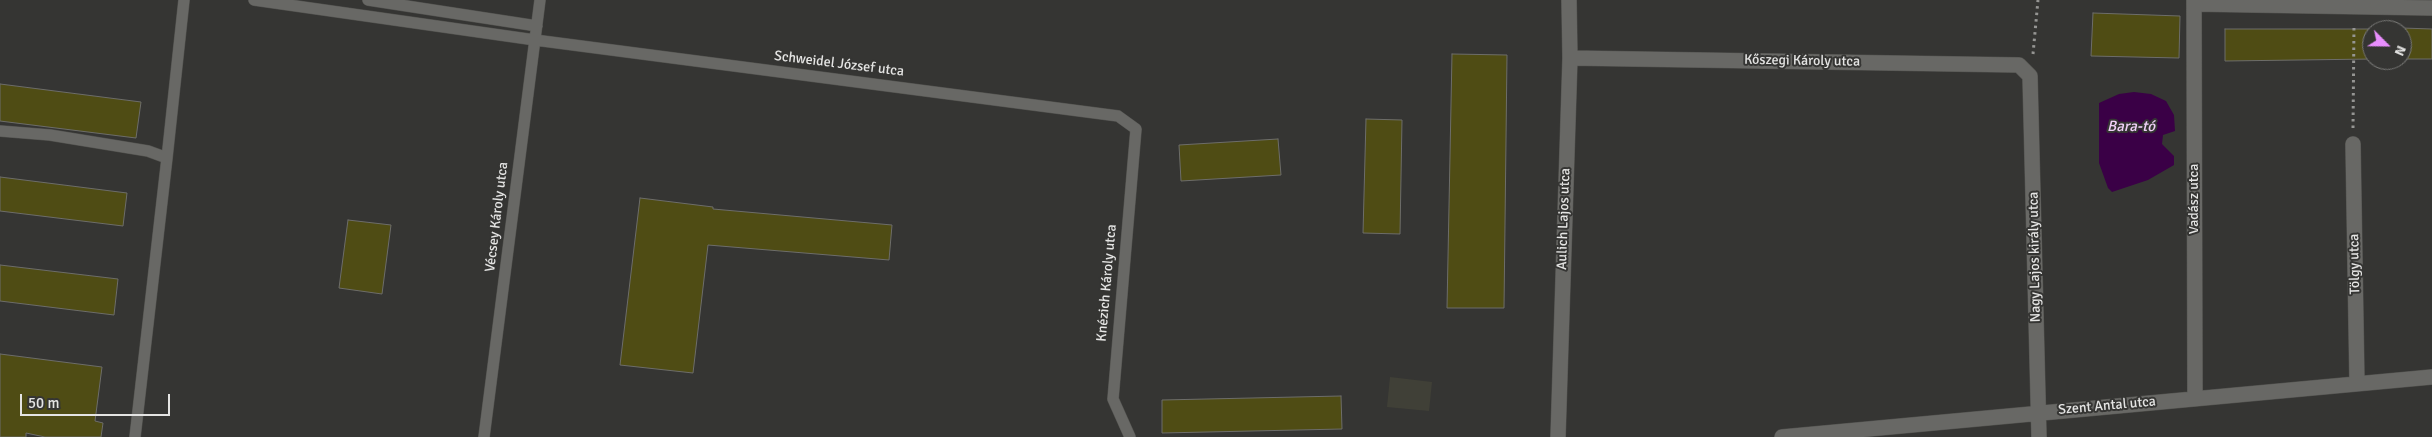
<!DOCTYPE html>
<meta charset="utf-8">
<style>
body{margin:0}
#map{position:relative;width:2432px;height:437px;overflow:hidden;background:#353533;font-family:Signika,sans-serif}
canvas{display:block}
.north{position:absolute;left:2362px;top:20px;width:50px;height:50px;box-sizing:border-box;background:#353533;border:1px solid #7b7b79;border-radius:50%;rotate:113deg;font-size:14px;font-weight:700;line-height:20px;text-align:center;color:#e4e4e3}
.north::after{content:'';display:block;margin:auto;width:18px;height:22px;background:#e98efe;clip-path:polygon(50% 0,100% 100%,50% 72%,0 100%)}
.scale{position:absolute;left:20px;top:394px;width:150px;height:22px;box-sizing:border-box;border:2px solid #e4e4e3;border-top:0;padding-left:6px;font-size:15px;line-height:18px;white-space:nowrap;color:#e4e4e3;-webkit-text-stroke:4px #353533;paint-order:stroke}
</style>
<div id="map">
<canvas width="2432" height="437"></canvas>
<div class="north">N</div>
<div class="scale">50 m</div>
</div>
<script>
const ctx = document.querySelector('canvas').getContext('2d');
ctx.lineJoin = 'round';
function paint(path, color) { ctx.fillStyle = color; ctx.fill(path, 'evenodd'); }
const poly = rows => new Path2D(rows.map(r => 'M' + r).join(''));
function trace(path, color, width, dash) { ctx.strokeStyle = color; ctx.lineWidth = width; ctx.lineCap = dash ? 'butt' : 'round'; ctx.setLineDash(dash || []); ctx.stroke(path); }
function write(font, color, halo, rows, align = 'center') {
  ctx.font = font + ' Signika,sans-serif'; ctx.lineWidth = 4; ctx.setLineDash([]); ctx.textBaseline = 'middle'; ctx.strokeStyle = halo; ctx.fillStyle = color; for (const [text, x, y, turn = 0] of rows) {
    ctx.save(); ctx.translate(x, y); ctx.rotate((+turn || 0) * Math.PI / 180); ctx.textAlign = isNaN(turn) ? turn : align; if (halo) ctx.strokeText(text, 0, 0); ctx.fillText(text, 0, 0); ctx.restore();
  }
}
const built = poly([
 [1390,377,1432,382,1429,411,1387,407]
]);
const water = poly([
 [2134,92,2151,94,2166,101,2174,115,2175,131,2163,135,2162,144,2174,156,2174,165,2148,180,2112,192,2108,188,2099,163,2099,103,2119,94]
]);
const building = poly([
 [2093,13,2180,16,2179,58,2091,56,2093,13],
 [2402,28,2432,29,2432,59,2402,59,2402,28],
 [2225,29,2372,29,2372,59,2225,61,2225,29],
 [1452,54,1507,55,1504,308,1447,308,1452,54],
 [0,84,141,102,136,138,0,121,0,84],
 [1366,119,1402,120,1400,234,1363,233,1366,119],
 [1278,139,1281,175,1181,181,1179,145,1278,139],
 [0,177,127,193,123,226,0,211,0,177],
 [640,198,713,207,713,209,892,225,889,260,708,245,693,373,620,365,640,198],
 [348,220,391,225,382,294,339,288,348,220],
 [0,265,118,279,114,315,0,301,0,265],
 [0,354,102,367,95,421,103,423,101,437,45,437,26,433,26,437,0,437,0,354],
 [1341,396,1342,429,1162,433,1162,400,1341,396]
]);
const path = poly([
 [2033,54,2038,0],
 [2353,128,2354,24]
]);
const service = poly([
 [254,0,535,40,1118,116,1136,129,1113,399,1130,437],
 [368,0,537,26],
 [0,131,50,135,148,151,167,158,184,0],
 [135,437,167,158],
 [484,437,540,0]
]);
const minor = poly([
 [2194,0,2195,399],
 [2194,4,2432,8],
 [1570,58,2019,65,2030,76,2039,437],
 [2353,144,2357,384],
 [1558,437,1570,58,1569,0],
 [1782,437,2432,377]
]);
const streetNames = [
 ["Kőszegi Károly utca",1802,61,1],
 ["Schweidel József utca",839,64,7],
 ["Vadász utca",2194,199,-90],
 ["Vécsey Károly utca",497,217,-83],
 ["Aulich Lajos utca",1564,219,-88],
 ["Nagy Lajos király utca",2035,257,-91],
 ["Tölgy utca",2355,264,-91],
 ["Knézich Károly utca",1107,283,-85],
 ["Szent Antal utca",2107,406,-5]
];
const waterNames = [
 ["Bara-tó",2131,127]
];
paint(built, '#404037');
paint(water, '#3a0046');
paint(building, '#4f4c14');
trace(building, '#6d6d6a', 1);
trace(service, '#51514e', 12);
trace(minor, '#51514e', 16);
trace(path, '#959593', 3, [2.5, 4]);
trace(service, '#686865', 11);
trace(minor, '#686865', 15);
write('14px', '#e4e4e3', '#353533', streetNames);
write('italic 15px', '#f0d1f8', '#353533', waterNames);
</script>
